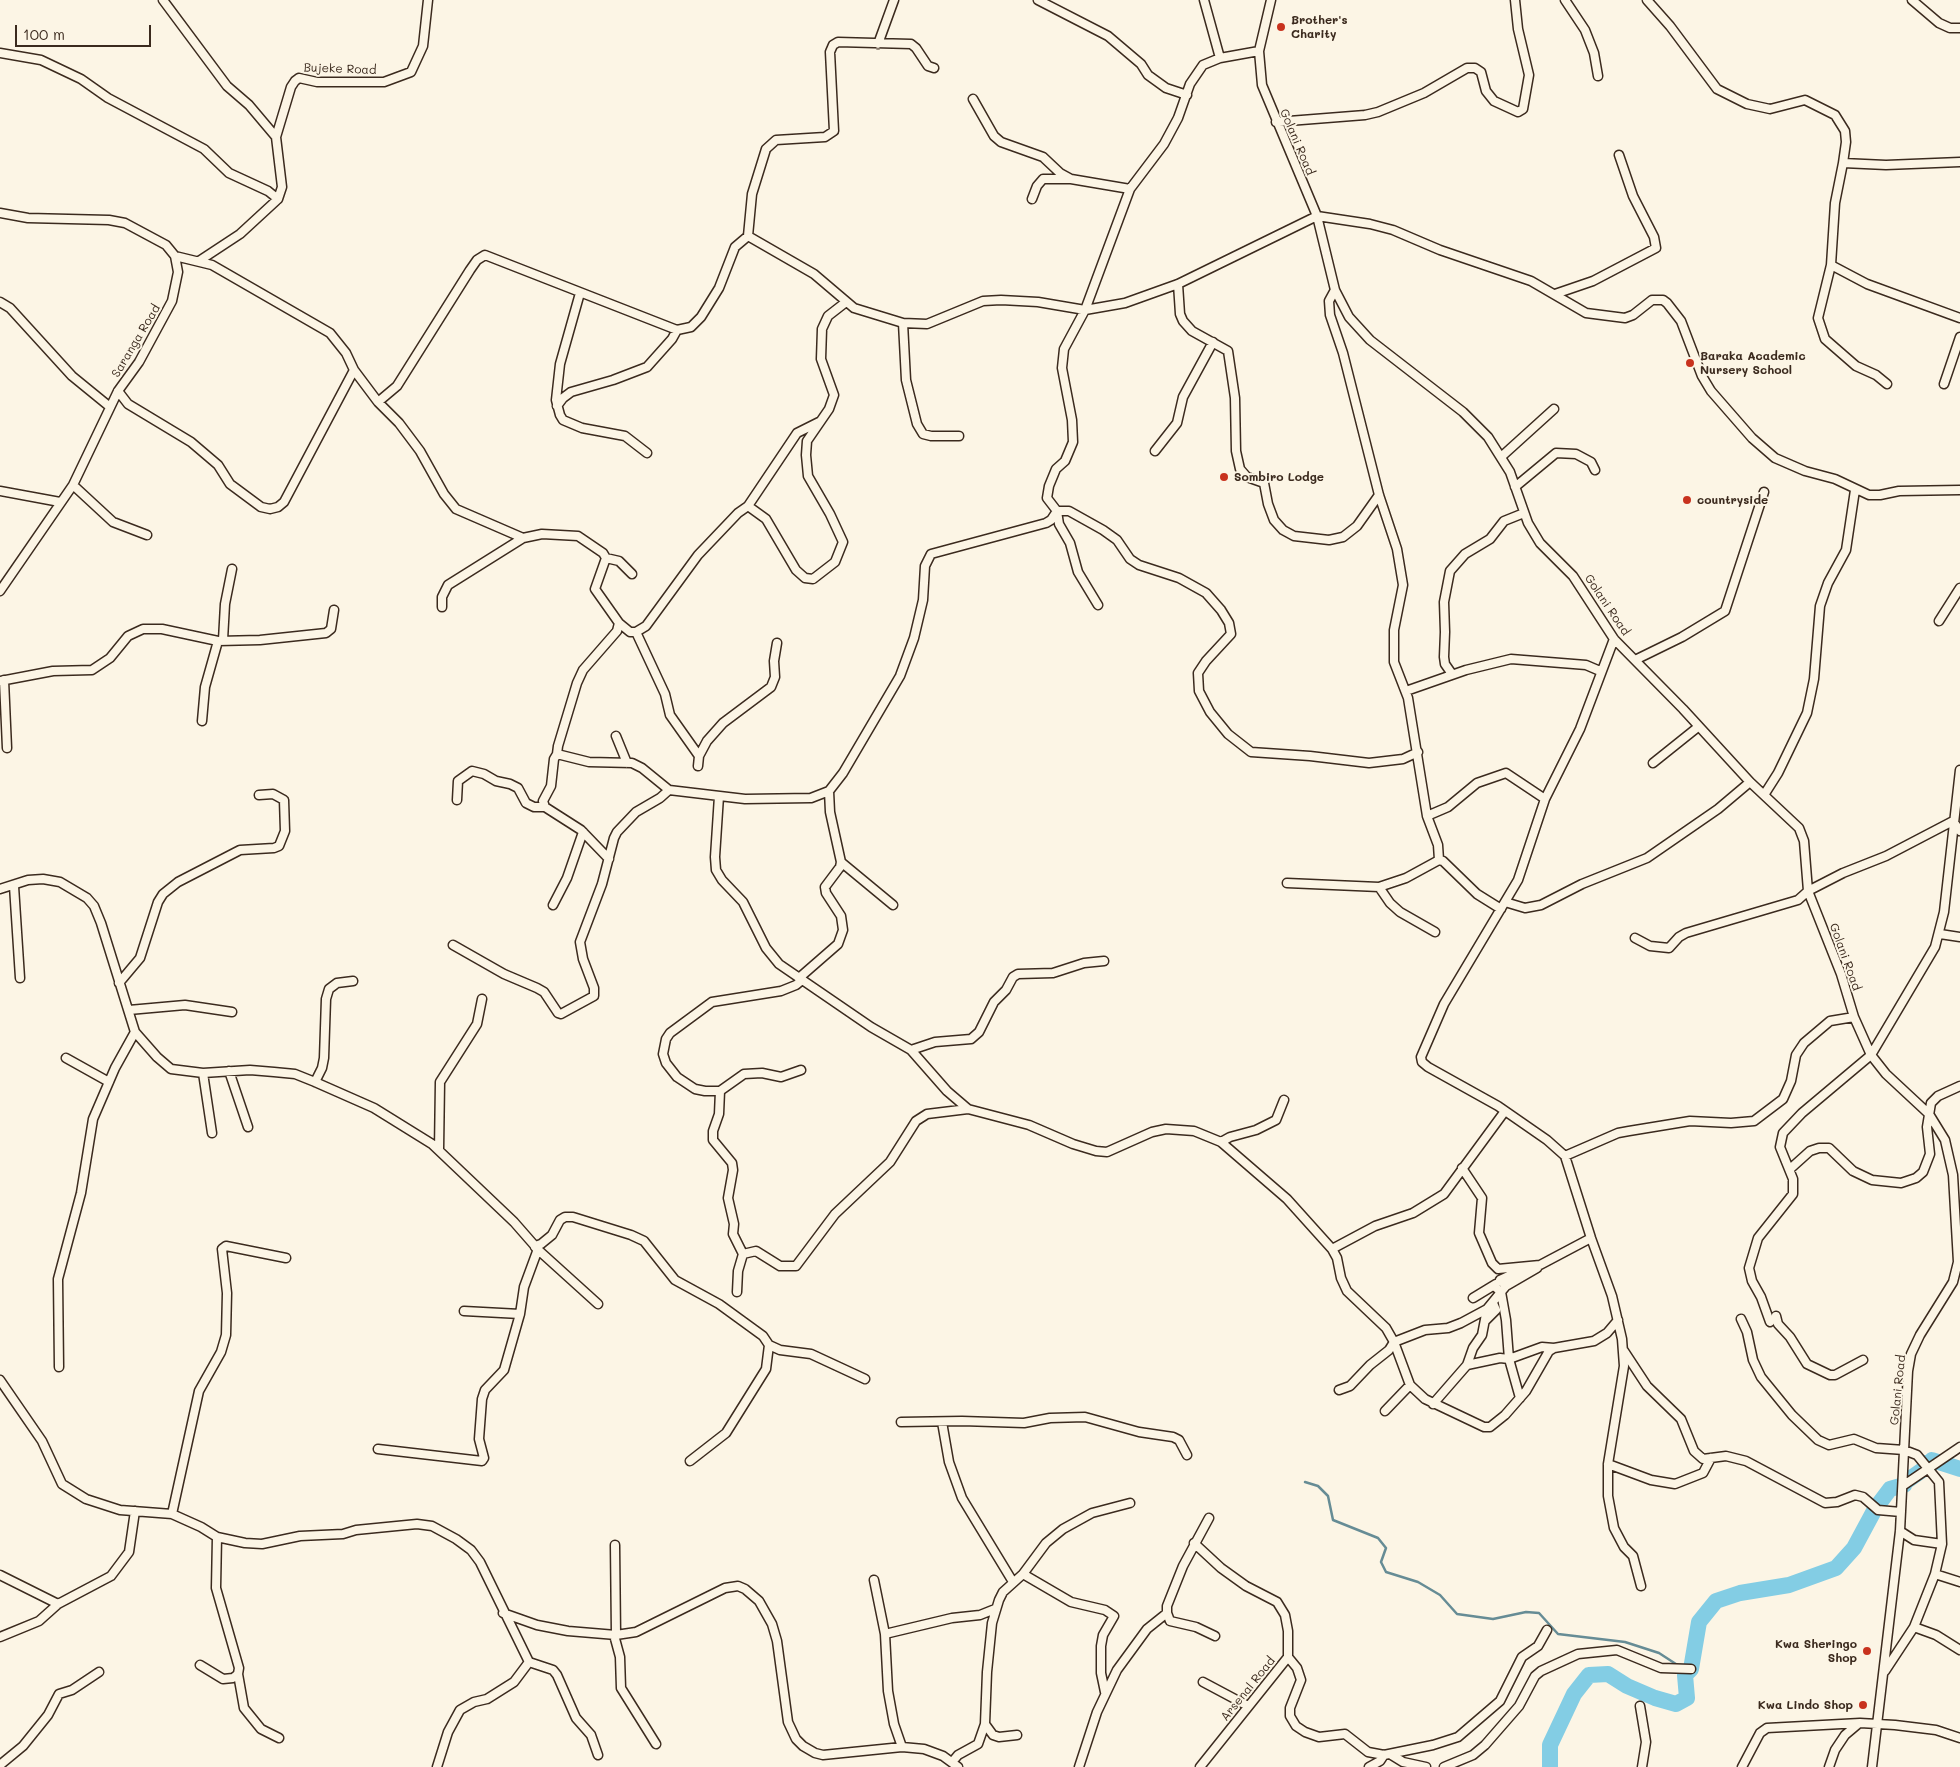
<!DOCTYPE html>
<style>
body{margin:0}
#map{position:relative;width:1960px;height:1767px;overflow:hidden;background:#fcf5e5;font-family:Mali,sans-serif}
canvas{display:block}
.scale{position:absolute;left:15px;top:25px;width:136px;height:22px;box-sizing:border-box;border:2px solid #3b2a1e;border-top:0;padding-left:6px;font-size:15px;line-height:18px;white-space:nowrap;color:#3b2a1e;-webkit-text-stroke:4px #fcf5e5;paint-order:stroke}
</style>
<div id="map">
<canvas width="1960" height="1767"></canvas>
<div class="scale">100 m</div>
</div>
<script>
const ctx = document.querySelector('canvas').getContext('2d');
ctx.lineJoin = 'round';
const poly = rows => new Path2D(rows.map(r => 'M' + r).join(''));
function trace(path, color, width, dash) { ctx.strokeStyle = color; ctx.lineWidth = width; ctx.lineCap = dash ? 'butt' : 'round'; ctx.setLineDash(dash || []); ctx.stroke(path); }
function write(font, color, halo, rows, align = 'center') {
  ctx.font = font + ' Mali,sans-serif'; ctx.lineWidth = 4; ctx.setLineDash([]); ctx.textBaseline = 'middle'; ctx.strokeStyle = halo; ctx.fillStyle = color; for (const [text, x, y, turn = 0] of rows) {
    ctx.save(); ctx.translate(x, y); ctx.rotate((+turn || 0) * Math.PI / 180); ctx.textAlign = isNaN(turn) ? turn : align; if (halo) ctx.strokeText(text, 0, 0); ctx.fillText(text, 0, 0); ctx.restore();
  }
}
const stream = poly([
 [1305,1482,1318,1486,1328,1496,1333,1520,1378,1538,1386,1548,1381,1562,1386,1572,1418,1582,1440,1595,1457,1614,1493,1619,1526,1612,1539,1613,1558,1634,1625,1642,1659,1653,1679,1666],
 [1683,1670,1685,1675]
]);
const river = poly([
 [1550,1767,1550,1745,1574,1694,1589,1675,1608,1674,1627,1686,1655,1698,1676,1704,1687,1698,1685,1675,1691,1669,1699,1622,1716,1601,1740,1593,1789,1585,1836,1568,1854,1548,1875,1509,1890,1489,1904,1485,1904,1483,1928,1466,1926,1463,1935,1462,1932,1460,1960,1469]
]);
const street = poly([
 [163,0,227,86,249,105,276,137],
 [1038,0,1108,36,1141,64,1148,75,1166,88,1187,95],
 [1204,0,1220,58],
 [1271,0,1259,51,1262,85,1317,216,1335,290,1349,317,1370,340,1463,412,1488,437,1510,472,1528,523,1540,543,1573,576,1614,639,1683,709,1750,782,1799,828,1804,841,1808,891,1841,974,1854,1017,1871,1055,1886,1074,1929,1114,1945,1140,1953,1175,1958,1262,1953,1282,1920,1335,1911,1354,1908,1371,1900,1531,1872,1767],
 [1565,0,1585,30,1594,53,1598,76],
 [1647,0,1670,26,1717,89,1747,104,1770,109,1805,100,1835,115,1845,131,1846,142,1843,163,1886,165,1960,162],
 [1912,0,1939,23,1950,28,1960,28],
 [878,44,894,0],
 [1259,51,1220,58,1203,65,1190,84,1178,118,1164,144,1130,189,1085,310,1064,349,1062,368,1072,420,1073,442,1065,461,1056,469,1049,486,1047,498,1057,511,1069,511,1103,530,1117,540,1130,559,1139,565,1179,578,1206,593,1221,610,1229,623,1231,634,1206,661,1198,673,1199,691,1210,712,1228,734,1251,752,1310,756,1369,763,1403,759,1418,752],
 [0,53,41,60,81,79,108,98,204,149,229,173,268,191,278,199],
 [973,99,994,136,1001,142,1043,157,1060,173,1071,179,1130,189],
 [1276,122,1365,115,1378,112,1424,93,1467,68,1475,68,1481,72,1486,91,1494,101,1518,112,1523,109,1529,75,1518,29,1515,0],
 [1843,163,1835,203,1831,265,1867,284,1960,318],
 [1032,199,1037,186,1043,179,1069,179],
 [0,213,28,218,109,220,125,223,166,245,175,256,178,272,172,301,139,362,118,391,73,485,0,591],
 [748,236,814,274,854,308,903,323,927,324,983,301,1001,300,1038,302,1085,310,1125,303,1178,284,1317,216,1370,224,1393,230,1440,250,1531,281,1586,313,1625,318,1633,315,1652,300,1663,300,1667,303,1681,321,1702,376,1711,391,1752,438,1775,458,1805,471,1835,479,1869,495,1880,495,1899,491,1960,490],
 [175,256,212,265,330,333,346,353,354,370,378,402,399,423,420,451,444,494,456,509,523,538,542,534,578,536,603,553,606,558,619,561,632,574],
 [199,261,240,234,278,199,282,187,276,137,291,87,295,81,299,78,317,82,384,82,411,72,423,46,428,0],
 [1831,265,1818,318,1825,339,1856,366,1876,375,1887,384],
 [1178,284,1180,314,1183,321,1192,331,1228,351,1235,398,1236,451,1240,469,1247,477,1264,483,1268,504,1274,520,1283,530,1294,536,1329,540,1343,537,1357,526,1379,495],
 [1335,290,1329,301,1330,315,1343,353,1379,495,1397,549,1403,585,1394,630,1394,662,1408,698,1427,816,1438,845,1439,860],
 [580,293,560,364,556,400,560,415,563,420,582,428,625,436,647,453],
 [1555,294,1593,281,1656,248,1654,237,1633,196,1619,155],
 [0,302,10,308,72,376,110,407],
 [903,323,906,380,917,424,923,434,931,436,959,436],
 [1944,384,1960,337],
 [118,391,128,404,191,442,218,465,230,484,261,507,270,509,278,507,284,502,354,370],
 [378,402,397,386,470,270,477,260,485,255,677,330,691,327,701,317,719,288,735,247,748,236,752,194,766,149,776,140,825,137,834,131,830,52,833,45,838,42,911,44,916,48,928,66,934,68],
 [557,406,563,398,571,392,613,380,647,367,672,339,677,330],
 [1155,451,1177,423,1183,397,1213,342],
 [1501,457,1554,409],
 [73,485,113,522,147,535],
 [1515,487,1556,453,1576,454,1591,462,1595,470],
 [0,491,60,502],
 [748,506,797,433,819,422],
 [1057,511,1059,524,1070,543,1078,572,1098,605],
 [606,558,595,589,619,623,617,631,583,670,577,683,558,746,557,754,589,762,632,763,642,768,669,790,745,799,811,798,829,791,843,773,900,676,914,638,923,600,925,566,931,554,1046,523,1051,520,1057,511],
 [442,607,442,597,448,585,523,538],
 [1939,621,1960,588],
 [619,623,630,632,636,632,646,626,698,555,738,513,748,506,766,519,796,570,805,578,813,579,835,562,843,542,830,514,808,476,806,455,807,441,829,409,834,395,821,359,822,329,828,316,846,302],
 [636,632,665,694,670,715,699,756,698,766],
 [1614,639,1580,729,1545,799,1518,880,1444,1004,1421,1057,1422,1062,1428,1067,1498,1106,1547,1140,1565,1156,1591,1238,1612,1296,1622,1339,1624,1366,1608,1464,1608,1496,1614,1528,1624,1547,1633,1556,1641,1586],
 [223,640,225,604,232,569],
 [1635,660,1682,637,1725,611,1764,492],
 [1452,674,1445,664,1444,657,1445,632,1444,602,1450,571,1465,554,1490,539,1504,521,1524,513],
 [4,680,7,748],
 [0,681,53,671,92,670,110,658,128,636,143,629,162,629,218,641,260,640,326,633,331,629,334,610],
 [1406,691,1466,670,1511,659,1586,665,1600,671],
 [202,721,205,687,218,641],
 [616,736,627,763],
 [557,754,554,759,551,786,543,801,545,807,581,830,609,859],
 [699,756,707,741,723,723,771,687,775,677,774,661,777,643],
 [1653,763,1698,727],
 [1764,795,1778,773,1807,713,1814,679,1820,606,1828,583,1846,550,1855,490],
 [719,796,715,857,716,870,722,880,743,902,766,948,779,964,871,1027,911,1050,947,1091,968,1109,1029,1125,1073,1144,1096,1151,1107,1152,1152,1132,1166,1129,1194,1131,1221,1142,1287,1199,1332,1249,1337,1258,1341,1278,1347,1291,1386,1328,1394,1342,1410,1385,1425,1399,1484,1427,1490,1427,1505,1415,1526,1391,1549,1351,1554,1348,1594,1341,1607,1333,1618,1320],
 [457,800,458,781,472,771,484,774,496,781,510,784,518,788,526,803,534,807,545,807],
 [1427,816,1448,807,1477,783,1506,773,1545,799],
 [841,862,893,905],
 [1287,883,1379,887,1406,878,1439,860,1443,861,1477,894,1501,909],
 [14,886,20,978],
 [1379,887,1390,903,1400,912,1435,932],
 [0,889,28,880,43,879,60,882,87,898,94,906,101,923,135,1032,157,1057,171,1069,203,1073,250,1070,274,1072,295,1074,315,1082,374,1108,432,1144,514,1222,535,1246,541,1244,552,1235,560,1220,565,1217,573,1217,631,1235,644,1241,675,1280,719,1304,763,1336,769,1345,766,1369,726,1433,690,1461],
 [1505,902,1525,908,1541,905,1582,884,1647,858,1718,809,1750,782],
 [553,905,567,878,583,832],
 [1940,934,1960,937],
 [1635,938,1650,946,1669,948,1679,937,1686,933,1798,900,1808,891,1843,873,1886,856,1953,821,1960,831],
 [453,945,504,974,537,988,544,992,558,1013,561,1014,594,996,594,988,583,959,580,942,602,884,614,838,617,832,636,812,660,798,669,790],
 [799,978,838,944,843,930,841,916,826,893,825,887,840,867,841,862,830,812,829,791],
 [119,983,140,958,158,902,163,894,178,882,240,850,274,848,279,846,285,831,284,800,273,794,259,795],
 [129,1010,185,1005,232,1012],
 [911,1050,935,1042,971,1039,979,1032,994,1002,1006,990,1013,977,1018,974,1053,973,1084,963,1104,961],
 [66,1058,109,1082],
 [801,1070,781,1077,762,1073,744,1074,720,1091,705,1091,695,1089,677,1077,666,1063,663,1054,666,1039,670,1033,712,1002,781,991,796,985,802,980],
 [229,1071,248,1127],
 [203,1073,212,1133],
 [315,1082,322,1068,324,1058,326,999,329,989,337,983,353,981],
 [720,1091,719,1114,713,1131,713,1140,732,1163,733,1170,728,1198,734,1224,733,1234,743,1254],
 [1221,1142,1230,1137,1256,1130,1276,1120,1284,1100],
 [439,1150,440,1082,477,1024,482,999],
 [1565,1156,1618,1133,1629,1131,1690,1121,1731,1123,1754,1121,1783,1099,1791,1081,1796,1055,1804,1043,1830,1021,1854,1017],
 [1462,1168,1482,1198,1479,1233,1492,1263,1498,1269,1540,1265,1591,1238],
 [1790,1169,1810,1151,1819,1148,1829,1148,1853,1171,1872,1180,1901,1183,1916,1178,1923,1172,1930,1154,1927,1127,1931,1103,1938,1096,1960,1086],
 [535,1247,598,1304],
 [1332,1249,1375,1226,1413,1213,1444,1194,1505,1111],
 [743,1254,756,1251,780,1266,796,1266,835,1214,890,1162,916,1121,927,1114,968,1109],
 [1506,1286,1500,1280,1522,1270],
 [737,1292,738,1271,743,1254],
 [1473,1298,1496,1284],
 [464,1311,520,1314],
 [1776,1316,1778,1324,1790,1337,1807,1364,1830,1375,1835,1375,1863,1360],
 [1741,1319,1747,1332,1753,1360,1761,1377,1792,1415,1818,1440,1829,1445,1854,1439,1876,1448,1904,1450,1917,1455,1939,1482,1942,1544,1935,1574,1914,1627,1885,1671],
 [1485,1321,1496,1310,1493,1303],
 [1770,1322,1761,1297,1752,1281,1749,1268,1758,1238,1793,1194,1793,1179,1780,1147,1783,1133,1802,1113,1871,1055,1935,947,1944,912,1960,770],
 [769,1345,780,1350,811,1354,865,1379],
 [1624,1351,1647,1386,1681,1419,1694,1451,1703,1459,1726,1456,1746,1461,1825,1503,1837,1502,1855,1495,1863,1497,1878,1510,1901,1512],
 [1467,1365,1500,1358,1509,1359,1542,1347,1554,1348],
 [59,1367,58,1279,81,1193,93,1119,115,1068,135,1032],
 [0,1380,42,1441,62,1484,86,1499,120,1510,172,1514,201,1527,217,1537,245,1543,262,1544,300,1536,343,1534,356,1530,417,1524,432,1526,456,1539,471,1550,480,1562,529,1662,514,1682,487,1699,474,1702,460,1710,448,1732,437,1767],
 [1339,1390,1350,1386,1370,1365,1389,1350,1394,1342,1425,1330,1448,1328,1461,1323,1487,1309],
 [1520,1398,1509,1359,1506,1320,1501,1292,1506,1286,1537,1268],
 [1433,1404,1467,1365,1473,1348,1482,1335,1487,1309,1501,1292,1494,1286],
 [1385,1411,1410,1385],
 [901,1422,962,1421,1024,1423,1050,1418,1085,1417,1139,1432,1173,1437,1179,1440,1187,1455],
 [942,1422,949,1462,962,1498,1013,1582],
 [378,1449,482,1461,484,1458,479,1439,482,1399,485,1390,504,1370,520,1314,524,1287,538,1249],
 [1608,1464,1651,1480,1675,1484,1703,1473,1711,1458],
 [1904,1485,1960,1447],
 [172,1514,199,1391,221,1352,226,1335,227,1293,222,1249,226,1246,286,1258],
 [1209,1518,1183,1566,1167,1606,1167,1613,1170,1621,1196,1627,1215,1636],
 [1900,1531,1914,1540,1942,1544],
 [1194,1543,1221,1568,1246,1586,1277,1602,1285,1615,1288,1631,1288,1657,1200,1767],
 [615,1545,616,1635],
 [1023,1574,1071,1602,1105,1610,1114,1616,1103,1635,1101,1646,1101,1673,1105,1692],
 [1935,1574,1960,1582],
 [0,1575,58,1604],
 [874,1580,885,1634,888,1691,894,1724,902,1747],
 [503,1613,537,1625,568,1631,616,1635,636,1632,725,1588,738,1586,745,1589,759,1601,772,1624,777,1641,788,1722,796,1739,803,1746,815,1753,823,1755,902,1747,924,1749,943,1756,958,1767],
 [1914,1627,1936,1635,1960,1650],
 [885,1634,952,1618,980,1615,995,1609],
 [614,1635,620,1657,621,1688,656,1744],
 [0,1637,39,1621,58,1604,111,1576,129,1552,135,1511],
 [1288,1657,1297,1668,1301,1680,1290,1708,1290,1716,1296,1726,1305,1732,1319,1737,1345,1734,1368,1752,1384,1755,1433,1745,1458,1737,1500,1701,1522,1657,1538,1646,1547,1630],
 [529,1662,553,1670,557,1675,576,1718,591,1735,598,1755],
 [200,1665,223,1679,233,1678,238,1674,239,1668,216,1588,217,1537],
 [238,1674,244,1708,261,1729,279,1738],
 [1203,1682,1248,1706],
 [1640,1706,1646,1742,1642,1767],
 [1017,1735,999,1737,993,1735,985,1724,987,1672,992,1623,999,1600,1003,1592,1023,1574,1046,1543,1063,1529,1092,1513,1130,1503],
 [1390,1754,1403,1762,1426,1767],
 [953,1761,958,1755,978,1744,985,1724],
 [0,1765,23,1746,48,1715,59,1694,72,1690,99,1672],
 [1079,1767,1097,1712,1117,1670,1147,1629,1167,1613],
 [1369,1767,1380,1761,1384,1755],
 [1444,1767,1473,1755,1485,1745,1519,1706,1535,1676,1541,1671,1578,1654,1617,1650,1661,1668,1691,1669],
 [1742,1767,1760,1733,1767,1728,1860,1723,1895,1725,1936,1730,1960,1738],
 [1829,1767,1835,1750,1845,1735,1858,1724]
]);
const markers = [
 [1281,27,5,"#c8321e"],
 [1690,363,5,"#c8321e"],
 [1224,477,5,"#c8321e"],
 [1687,500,5,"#c8321e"],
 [1867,1651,5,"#c8321e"],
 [1863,1705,5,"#c8321e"]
];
const poiNames = [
 ["Brother's",1291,20],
 ["Charity",1291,34],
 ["Baraka Academic",1700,356],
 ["Nursery School",1700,370],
 ["Sombiro Lodge",1234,477],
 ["countryside",1697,500],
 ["Kwa Sheringo",1857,1644,"right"],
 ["Shop",1857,1658,"right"],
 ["Kwa Lindo Shop",1853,1705,"right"]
];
const streetNames = [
 ["Bujeke Road",340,69,2],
 ["Golani Road",1297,142,67],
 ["Saranga Road",136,341,-59],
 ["Golani Road",1607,605,56],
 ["Golani Road",1845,957,70],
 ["Golani Road",1898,1390,-84],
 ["Arsenal Road",1248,1689,-51]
];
trace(stream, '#668c95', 2.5);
trace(river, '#83cde4', 16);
trace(street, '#3b2a1e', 11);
trace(street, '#fcf5e5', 8);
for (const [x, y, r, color] of markers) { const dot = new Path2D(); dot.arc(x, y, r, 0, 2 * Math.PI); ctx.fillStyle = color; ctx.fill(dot); trace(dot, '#fcf5e5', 2); }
write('bold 12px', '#3b2a1e', '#fcf5e5', poiNames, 'left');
write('12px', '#3b2a1e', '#fcf5e5', streetNames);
</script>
